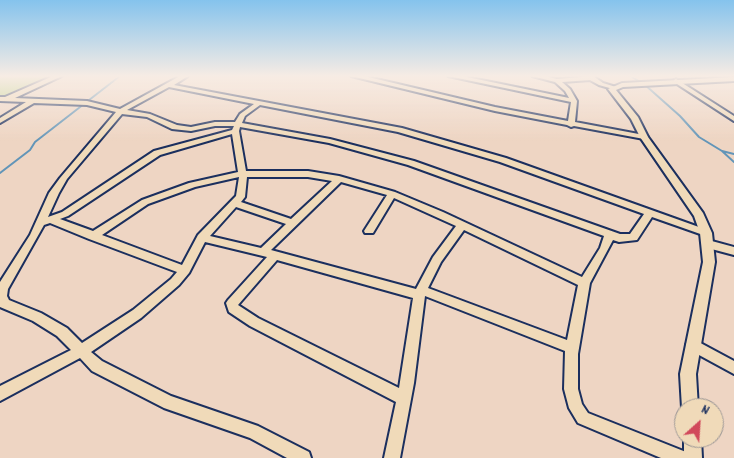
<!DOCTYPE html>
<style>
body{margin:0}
#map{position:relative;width:734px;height:458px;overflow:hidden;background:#eed5c3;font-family:Dekko,sans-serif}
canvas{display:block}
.north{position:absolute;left:674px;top:398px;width:50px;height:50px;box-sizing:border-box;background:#f0dab9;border:1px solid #9b9695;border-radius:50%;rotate:26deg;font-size:14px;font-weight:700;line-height:20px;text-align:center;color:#1b2f5e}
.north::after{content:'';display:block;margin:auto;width:18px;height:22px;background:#d1495b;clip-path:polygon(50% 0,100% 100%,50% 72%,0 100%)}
</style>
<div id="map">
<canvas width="734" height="458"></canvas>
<div class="north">N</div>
</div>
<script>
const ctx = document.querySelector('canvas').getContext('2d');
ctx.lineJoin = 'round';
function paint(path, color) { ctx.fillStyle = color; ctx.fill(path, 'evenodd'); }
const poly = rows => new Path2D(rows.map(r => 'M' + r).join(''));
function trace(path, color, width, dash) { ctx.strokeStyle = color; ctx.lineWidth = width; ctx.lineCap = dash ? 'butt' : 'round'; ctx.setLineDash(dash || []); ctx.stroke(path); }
const green = poly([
 [0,76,58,76,6,98,0,98]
]);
const stream = poly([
 [630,76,644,84,680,116,699,137,722,151,734,154],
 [722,151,734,162],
 [0,173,30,150,35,142,120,76]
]);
const minor = poly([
 [53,76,62,76,15,98,87,101,120,109,180,76,188,76,174,85,402,128,506,158,710,231,711,233,706,236,652,217,637,240,619,242,613,240,590,283,578,354,578,389,582,404,588,413,686,452,688,458,661,458,578,423,569,408,564,389,565,351,425,296,414,383,400,458,384,458,396,402,250,326,229,312,226,303,228,300,267,257,205,242,189,273,179,285,141,318,91,352,102,361,171,396,258,426,309,452,311,458,287,458,250,438,164,408,92,371,80,358,0,401,0,386,71,350,57,336,33,321,0,307,0,282,30,235,49,193,60,178,116,112,87,105,34,103,0,123,0,118,26,102,0,101,0,97,5,97,53,76],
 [169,87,254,104,240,114,235,122,215,122,191,127,177,125,150,114,127,110,169,87],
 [260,105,398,132,500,162,644,214,630,234,620,234,414,161,330,139,242,123,245,116,260,105],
 [122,114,147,117,172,129,191,131,215,126,234,126,232,130,154,151,62,212,48,217,59,193,67,179,122,114],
 [240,127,329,143,408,165,604,236,600,248,582,277,443,212,395,192,339,176,308,171,246,171,239,131,240,127],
 [232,134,238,172,189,183,142,200,93,231,60,219,68,216,160,155,232,134],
 [239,177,236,196,198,235,182,265,102,235,148,204,195,187,239,177],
 [247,177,308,177,332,181,291,219,241,202,245,197,247,177],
 [341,182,387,195,364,231,365,233,373,233,394,198,456,226,433,257,416,289,271,250,341,182],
 [236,207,286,224,261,248,210,236,236,207],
 [50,223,89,239,177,272,171,279,133,310,82,343,67,328,41,313,9,300,7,296,8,289,44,225,50,223],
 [464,230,578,285,567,340,428,288,441,262,464,230],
 [277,260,413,298,399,388,258,318,238,305,277,260],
 [351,76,364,76,495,107,568,121,571,102,448,76,462,76,569,98,565,91,555,82,532,76,545,76,557,79,593,76,603,83,616,87,613,89,599,85,590,80,562,82,570,89,577,101,575,122,644,135,648,137,644,139,574,126,571,127,567,125,495,111,351,76],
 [676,79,734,116,734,121,674,82,674,80,676,79],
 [708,240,734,247,734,255,704,247,703,244,708,240],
 [693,339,734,361,734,374,688,349,686,345,688,341,693,339]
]);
const tertiary = poly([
 [734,77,734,81,623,87,616,90,638,117,648,137,703,213,712,233,715,262,696,374,698,408,684,408,684,414,682,408,680,374,703,262,700,233,694,216,640,137,631,119,608,89,622,83,734,77],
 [684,436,684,438,701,438,702,458,684,458,684,436]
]);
paint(green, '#bcd48a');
trace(stream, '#6295b8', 2);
trace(minor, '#1b2f5e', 4);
trace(tertiary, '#1b2f5e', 4);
paint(minor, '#f0dab9');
paint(tertiary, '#f0dab9');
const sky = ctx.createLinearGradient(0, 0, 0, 141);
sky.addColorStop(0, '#85c3ed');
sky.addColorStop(0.54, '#f7ece4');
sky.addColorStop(1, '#f7ece400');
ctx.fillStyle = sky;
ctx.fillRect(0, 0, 734, 141);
</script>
